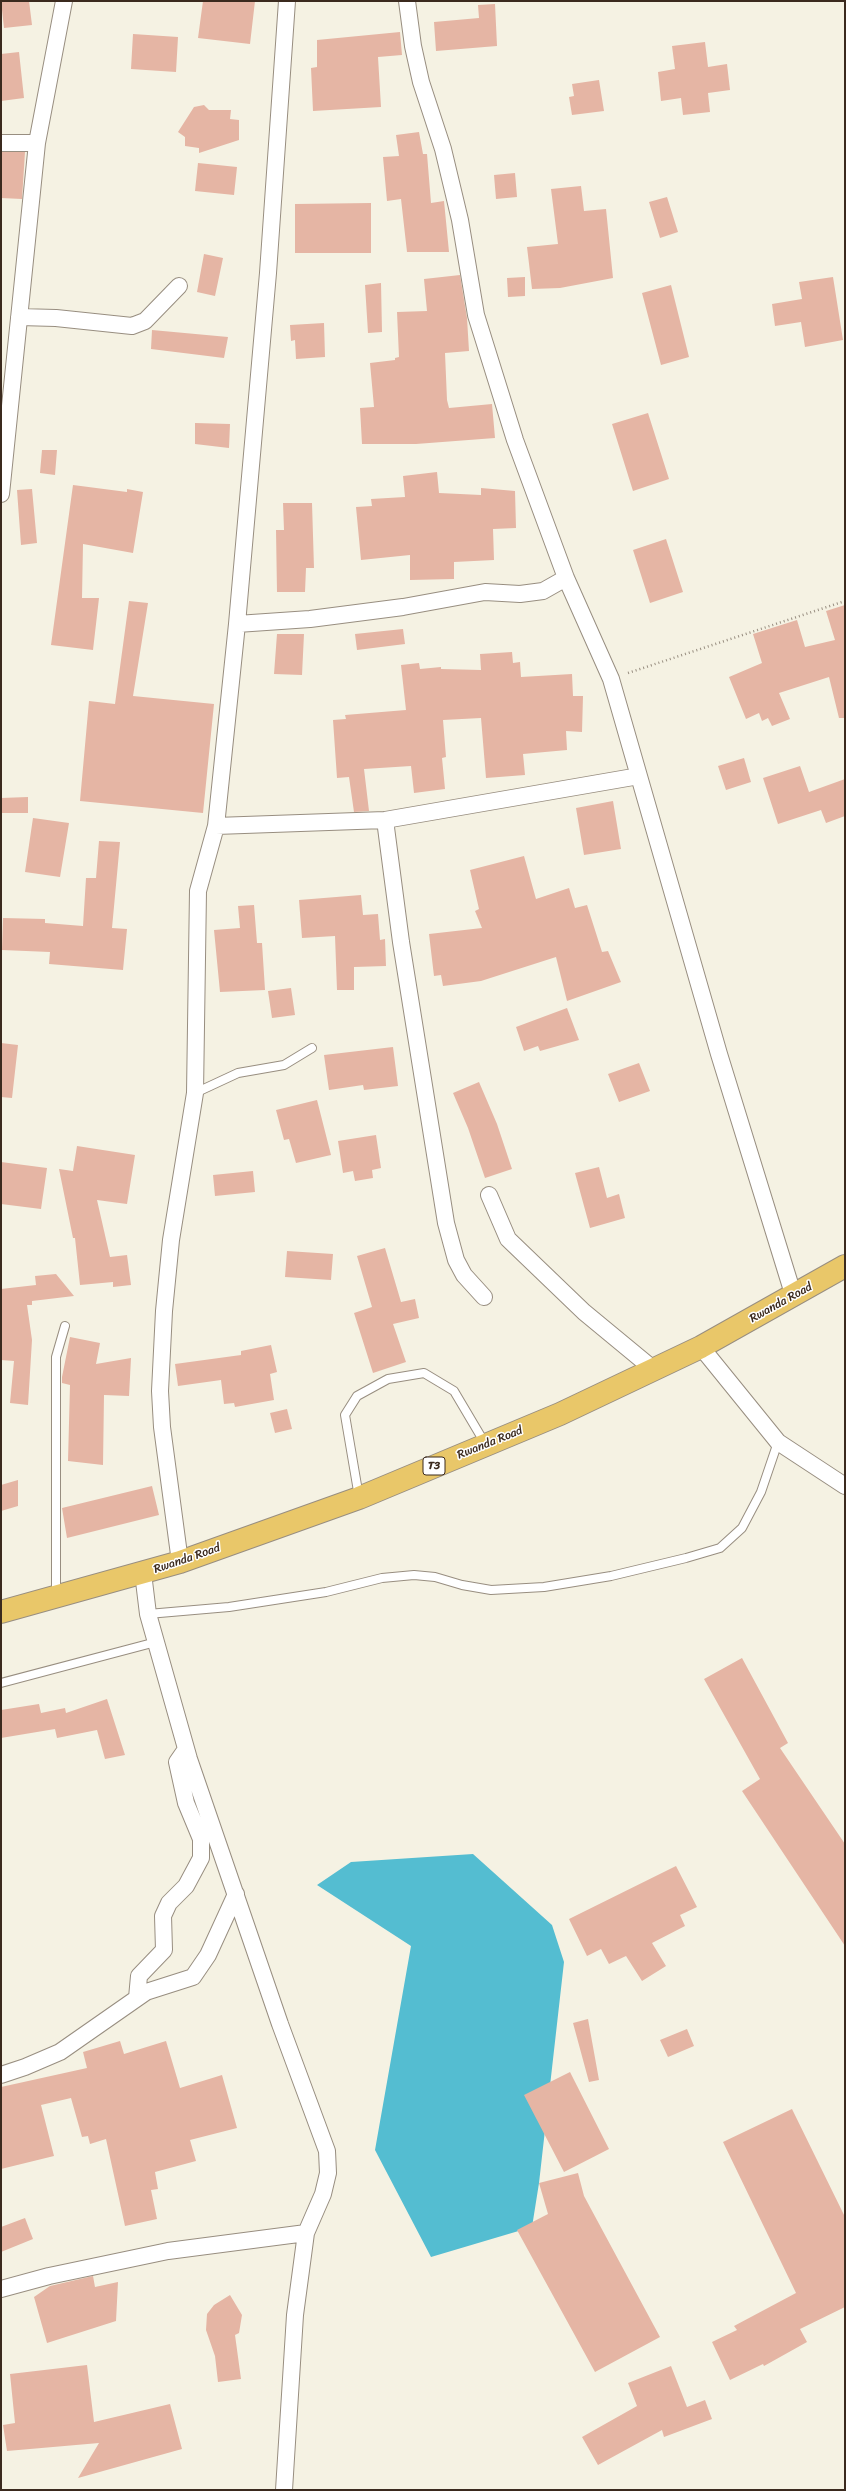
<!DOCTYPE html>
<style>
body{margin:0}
#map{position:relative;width:846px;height:2491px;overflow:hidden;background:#f5f2e3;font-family:Sriracha,sans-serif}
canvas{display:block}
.frame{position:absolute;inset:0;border:2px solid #3b2a1e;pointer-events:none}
</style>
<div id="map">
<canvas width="846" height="2491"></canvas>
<div class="frame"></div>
</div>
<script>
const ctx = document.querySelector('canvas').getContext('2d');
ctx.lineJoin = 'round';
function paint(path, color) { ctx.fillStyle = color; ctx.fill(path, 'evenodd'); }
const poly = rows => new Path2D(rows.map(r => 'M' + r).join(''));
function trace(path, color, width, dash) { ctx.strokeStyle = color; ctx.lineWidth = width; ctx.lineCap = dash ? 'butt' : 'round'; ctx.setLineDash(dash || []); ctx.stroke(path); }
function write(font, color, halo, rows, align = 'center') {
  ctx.font = font + ' Sriracha,sans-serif'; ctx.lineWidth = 3; ctx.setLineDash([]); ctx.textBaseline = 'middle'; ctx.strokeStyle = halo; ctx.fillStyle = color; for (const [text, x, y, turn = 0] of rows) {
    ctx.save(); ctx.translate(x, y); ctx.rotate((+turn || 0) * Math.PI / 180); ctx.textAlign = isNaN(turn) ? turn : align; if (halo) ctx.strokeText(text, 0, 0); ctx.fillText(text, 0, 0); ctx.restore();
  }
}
const water = poly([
 [473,1854,552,1925,564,1962,539,2183,532,2227,431,2257,375,2150,411,1946,317,1885,351,1862]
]);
const building = poly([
 [1,1,29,1,32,25,4,28],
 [203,1,255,1,250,44,198,38],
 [495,4,497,46,436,51,434,22,479,18,478,5],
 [400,32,402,55,378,57,381,107,313,111,311,68,317,67,317,40],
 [133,34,178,37,176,72,131,69],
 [705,42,708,67,727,64,730,90,708,93,710,112,683,115,681,98,661,101,658,72,675,69,672,46],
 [19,52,24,98,1,101,1,54],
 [599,80,604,111,572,115,569,97,574,96,572,84],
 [204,105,209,110,231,110,230,119,239,120,239,140,199,153,199,148,185,146,185,137,178,132,194,107],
 [419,132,423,154,427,154,431,203,444,201,449,252,407,252,401,199,387,201,383,157,399,156,396,135],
 [1,152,25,152,22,199,1,198],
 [198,163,237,167,234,195,195,191],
 [515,173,517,197,496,199,494,175],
 [581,186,584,211,606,209,613,278,560,288,532,289,527,247,558,244,551,189],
 [667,197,678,232,660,238,649,202],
 [371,203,371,253,295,253,295,204],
 [204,254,223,258,215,296,197,292],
 [460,275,467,318,469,351,445,353,447,400,449,408,492,404,495,438,416,444,362,444,360,408,374,407,370,363,395,360,395,358,399,357,397,312,427,311,424,279],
 [525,277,525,296,508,297,507,278],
 [833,277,843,340,805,347,801,322,775,326,772,304,802,299,799,282],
 [381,283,382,332,368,333,365,285],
 [671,285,689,357,661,365,642,293],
 [324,323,325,357,296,359,295,340,291,341,290,325],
 [152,330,228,337,224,358,151,349],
 [648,413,669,479,633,491,612,424],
 [195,423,230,424,229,448,195,444],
 [42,450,57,450,55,475,40,473],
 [437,472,439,493,481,495,481,488,515,491,516,528,493,529,494,560,454,562,454,579,410,580,410,555,361,560,356,507,372,506,371,499,405,497,403,476],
 [73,485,127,492,127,489,143,492,133,553,83,544,82,598,99,598,93,650,51,645],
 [32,489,37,543,21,545,17,490],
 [283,503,312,503,314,568,306,568,305,592,277,592,276,530,284,530],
 [666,539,683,592,650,603,633,550],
 [129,601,148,603,133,696,214,704,203,813,80,801,89,701,115,704],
 [845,605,845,718,839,718,829,677,779,693,790,719,772,726,768,718,762,721,759,713,746,719,729,677,762,663,753,634,797,620,805,647,835,640,826,611],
 [403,629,405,644,357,650,355,634],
 [277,634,304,634,302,675,274,674],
 [512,652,513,663,520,662,521,677,572,674,573,696,583,696,582,732,566,731,567,750,523,754,525,775,486,778,481,718,443,720,446,757,442,758,445,789,414,793,411,766,364,769,369,811,354,812,349,777,337,778,333,720,346,719,345,715,406,710,401,665,419,663,420,669,441,667,441,669,481,670,480,654],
 [744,758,751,782,726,790,718,766],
 [800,766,809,792,845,779,845,816,826,823,821,810,778,824,763,778],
 [28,797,28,813,1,813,1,798],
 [613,801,621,849,584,855,576,808],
 [33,818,69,823,60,877,25,872],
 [99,841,120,842,112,928,127,929,123,970,49,964,50,952,2,950,3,918,45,919,45,923,83,926,86,878,96,878],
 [524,856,536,899,569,888,575,908,587,905,602,952,608,951,621,982,567,1001,556,957,481,981,443,986,441,975,434,976,429,934,482,928,475,911,479,909,470,870],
 [361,895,363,915,378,914,380,940,385,939,386,966,354,967,354,990,337,990,335,936,302,938,299,900],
 [254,905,257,943,262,943,265,990,220,992,214,930,240,928,238,906],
 [291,988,295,1015,272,1018,268,991],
 [567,1008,579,1040,540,1051,538,1046,524,1051,516,1027],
 [1,1043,18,1045,12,1098,1,1097],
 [393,1047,398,1086,364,1090,363,1085,329,1090,324,1055],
 [639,1063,650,1091,619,1102,608,1074],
 [479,1082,497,1124,512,1169,485,1178,468,1128,453,1093],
 [317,1100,331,1155,296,1163,289,1139,284,1140,276,1110],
 [376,1135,381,1168,372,1170,373,1178,355,1181,353,1171,343,1173,338,1141],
 [77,1146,135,1155,127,1204,97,1200,110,1257,127,1255,131,1285,113,1287,113,1282,80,1285,75,1238,73,1238,59,1169,73,1171],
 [1,1162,47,1168,41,1209,1,1204],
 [599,1167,607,1198,619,1194,625,1218,590,1228,575,1173],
 [253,1171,255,1192,215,1196,213,1175],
 [385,1248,401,1302,415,1299,419,1318,393,1324,406,1362,373,1373,354,1313,372,1307,357,1256],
 [287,1251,333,1254,331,1280,285,1277],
 [56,1274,74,1296,32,1301,32,1305,27,1305,32,1340,28,1405,10,1403,14,1361,1,1360,1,1289,36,1285,35,1276],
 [70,1337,100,1343,96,1364,131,1358,129,1396,104,1395,103,1465,68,1461,70,1385,62,1383,62,1377],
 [271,1345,277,1372,270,1374,274,1400,235,1407,234,1403,224,1404,221,1380,178,1386,175,1364,241,1355,241,1351],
 [287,1409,292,1429,275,1433,270,1413],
 [18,1480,18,1506,1,1511,1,1485],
 [152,1486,159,1515,67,1538,62,1508],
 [742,1658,788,1743,780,1748,845,1844,845,1946,742,1791,760,1779,704,1679],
 [107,1699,125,1755,105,1759,97,1730,57,1738,55,1729,1,1738,1,1710,39,1704,41,1713,65,1708,66,1713],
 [676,1866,697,1907,680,1915,685,1926,652,1943,666,1966,642,1981,626,1956,609,1964,601,1949,587,1956,569,1919],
 [588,2019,599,2080,589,2082,573,2023],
 [687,2029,694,2046,668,2057,660,2040],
 [120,2041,124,2054,166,2041,180,2088,222,2075,237,2128,190,2140,196,2161,155,2172,158,2189,151,2190,157,2219,125,2226,106,2139,90,2144,88,2136,82,2137,71,2098,41,2105,54,2156,1,2169,1,2087,87,2068,83,2052],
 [570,2072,609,2149,564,2172,524,2095],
 [792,2109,845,2217,845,2307,800,2329,807,2342,764,2366,763,2364,730,2380,712,2342,737,2330,734,2326,796,2293,723,2142],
 [578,2173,584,2196,660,2337,595,2372,517,2230,548,2214,539,2183],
 [25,2218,33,2239,1,2252,1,2227],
 [93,2276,95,2287,118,2282,116,2321,47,2343,34,2297,50,2286],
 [230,2295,242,2315,239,2333,235,2335,241,2379,218,2382,215,2356,206,2330,207,2314,214,2305],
 [87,2365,94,2422,170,2404,182,2449,78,2478,99,2443,7,2451,3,2425,15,2423,10,2374],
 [671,2366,687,2407,705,2400,712,2419,664,2437,662,2430,598,2465,582,2437,637,2406,628,2383]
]);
const path = poly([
 [628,673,845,601]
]);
const lane = poly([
 [195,1093,238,1073,284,1065,312,1048],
 [359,1497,345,1415,357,1396,388,1379,424,1373,454,1391,486,1445],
 [56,1595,56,1357,65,1326],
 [148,1614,229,1607,326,1592,382,1578,414,1575,435,1577,462,1585,491,1590,544,1587,611,1576,686,1558,720,1548,742,1528,761,1492,778,1442],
 [1,1683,156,1642]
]);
const street = poly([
 [407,1,413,46,421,82,443,149,460,220,476,315,515,440,566,578,611,679,719,1054,794,1297],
 [1,143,37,143],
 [19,317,56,318,132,326,145,321,179,286],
 [1,494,37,143,64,1],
 [237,624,310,619,403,607,485,592,520,594,543,591,566,578],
 [385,820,401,942,446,1223,456,1260,464,1275,484,1297],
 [216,826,385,820,639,776],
 [489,1195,508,1239,584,1312,653,1369],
 [701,1347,778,1442,845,1486],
 [180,1562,162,1427,160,1391,164,1311,171,1240,195,1093,198,891,216,826,237,624,268,273,287,1],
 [143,1573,148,1614,189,1759,280,2024,327,2151,328,2173,323,2194,306,2233,295,2315,284,2490],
 [137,1998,139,1976,164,1950,163,1916,169,1903,186,1886,201,1858,201,1839,186,1803,177,1762,186,1749],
 [1,2075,25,2067,60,2052,146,1992,193,1977,208,1955,236,1894],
 [1,2289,49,2276,168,2251,306,2233]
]);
const highway = poly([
 [1,1612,180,1562,359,1498,560,1414,701,1347,845,1266]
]);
const shields = [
 [434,1466,22]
];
const shieldNames = [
 ["T3",434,1466]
];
const streetNames = [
 ["Rwanda Road",781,1303,-29],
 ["Rwanda Road",490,1443,-22],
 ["Rwanda Road",187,1559,-19]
];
paint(water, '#54bdd1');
paint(building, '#e5b5a4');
trace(lane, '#988e80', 10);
trace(street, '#988e80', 18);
trace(highway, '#988e80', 24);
trace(path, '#988e80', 2.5, [1, 3]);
trace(lane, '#fff', 8);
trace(street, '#fff', 16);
trace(highway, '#e9c769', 22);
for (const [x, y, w] of shields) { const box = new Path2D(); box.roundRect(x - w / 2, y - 9, w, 18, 3); ctx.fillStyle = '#fff'; ctx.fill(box); trace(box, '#3b2a1e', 1); }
write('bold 11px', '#3b2a1e', null, shieldNames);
write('12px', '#3b2a1e', '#fff', streetNames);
</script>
